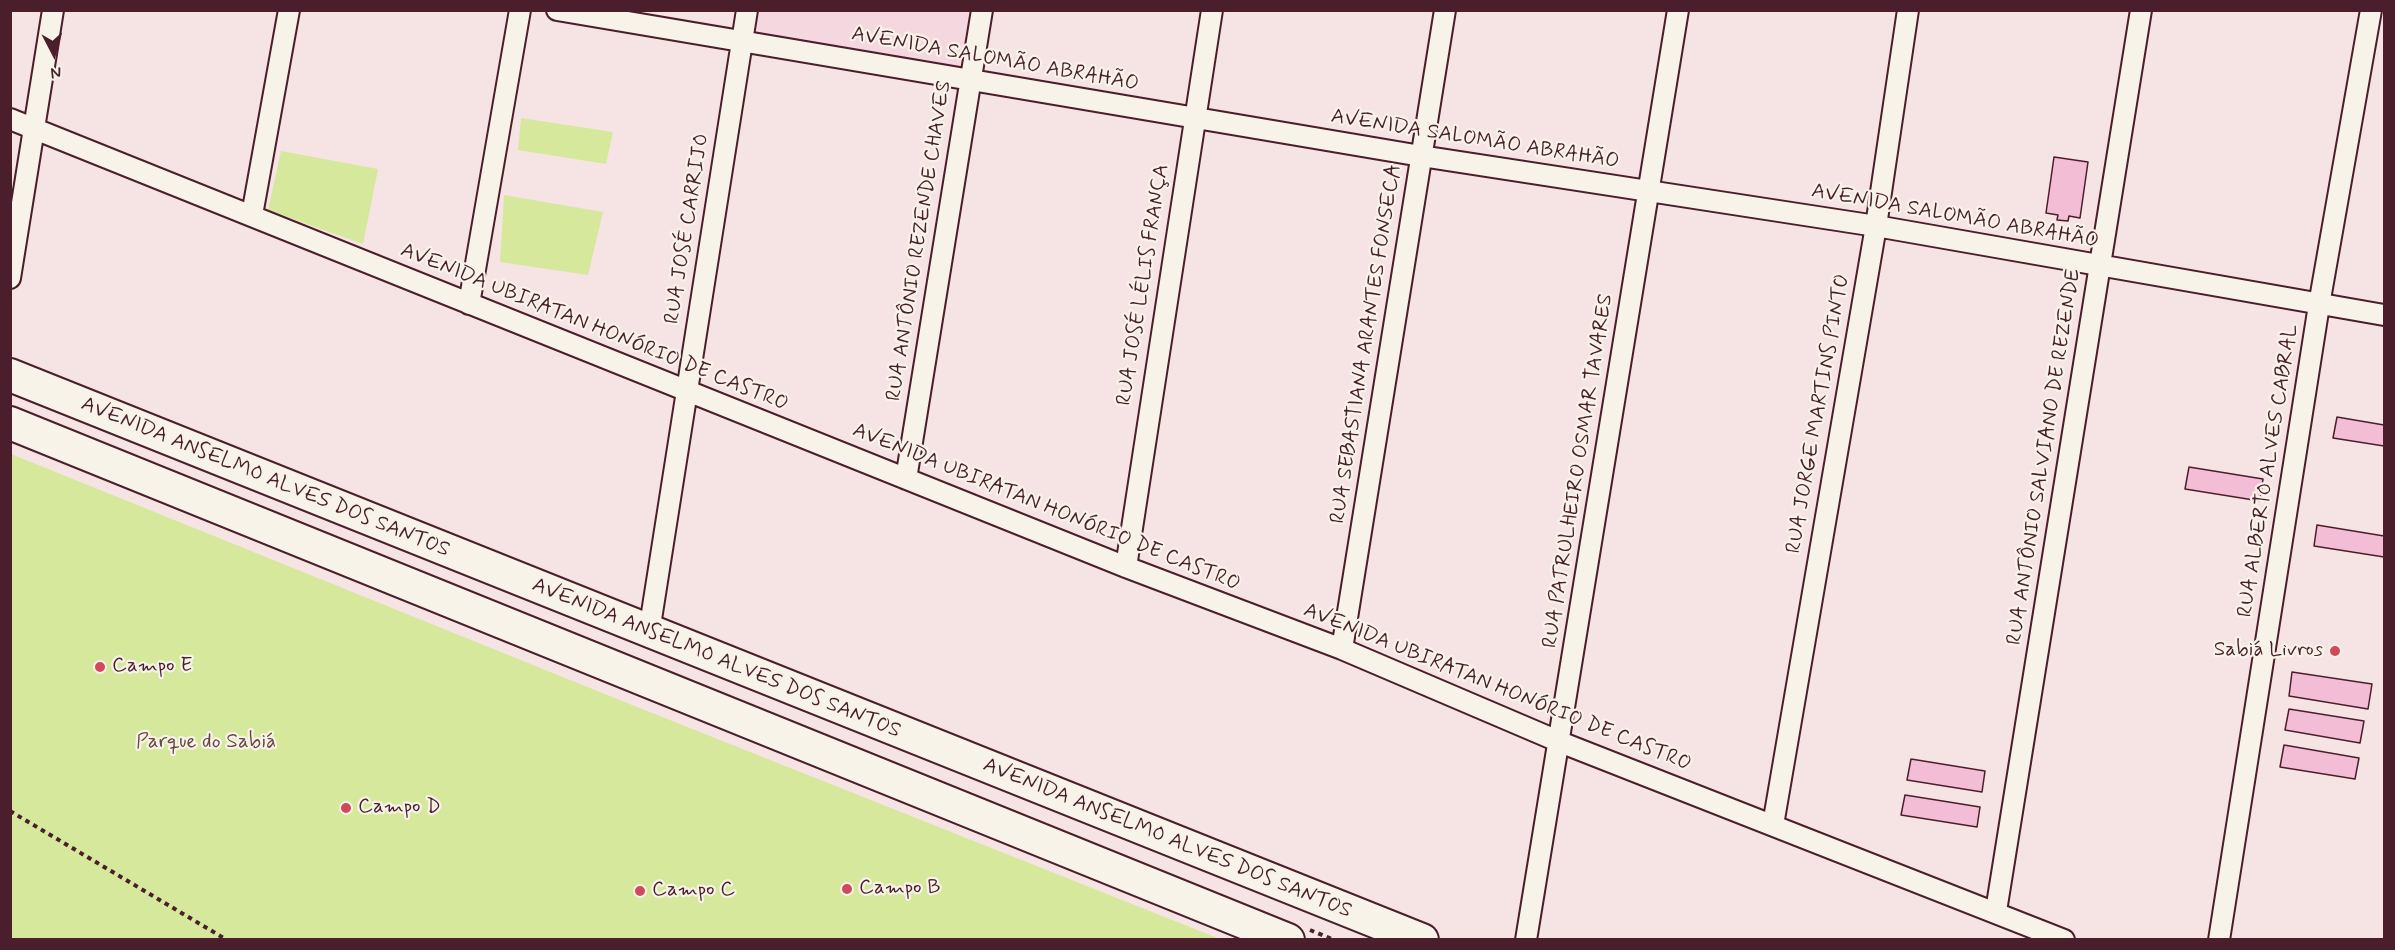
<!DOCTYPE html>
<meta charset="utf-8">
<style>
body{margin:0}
#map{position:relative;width:2395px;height:950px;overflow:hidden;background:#f6e3e3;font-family:Mynerve,sans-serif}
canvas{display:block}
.frame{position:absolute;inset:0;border:12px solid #4a1f2b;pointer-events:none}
.north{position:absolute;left:24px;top:24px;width:60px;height:60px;-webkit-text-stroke:4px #f7f3e8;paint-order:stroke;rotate:174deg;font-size:16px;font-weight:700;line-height:24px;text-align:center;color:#4a1f2b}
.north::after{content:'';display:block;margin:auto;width:21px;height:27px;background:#4a1f2b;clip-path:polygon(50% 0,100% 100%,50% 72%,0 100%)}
</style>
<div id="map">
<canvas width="2395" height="950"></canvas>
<div class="frame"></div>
<div class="north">N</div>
</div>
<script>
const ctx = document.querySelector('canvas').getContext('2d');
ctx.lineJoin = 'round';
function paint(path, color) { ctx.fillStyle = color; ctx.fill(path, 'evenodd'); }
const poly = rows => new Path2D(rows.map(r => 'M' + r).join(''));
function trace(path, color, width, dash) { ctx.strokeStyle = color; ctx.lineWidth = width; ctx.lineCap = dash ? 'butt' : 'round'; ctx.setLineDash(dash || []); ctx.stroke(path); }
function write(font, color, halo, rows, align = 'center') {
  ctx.font = font + ' Mynerve,sans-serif'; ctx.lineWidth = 4.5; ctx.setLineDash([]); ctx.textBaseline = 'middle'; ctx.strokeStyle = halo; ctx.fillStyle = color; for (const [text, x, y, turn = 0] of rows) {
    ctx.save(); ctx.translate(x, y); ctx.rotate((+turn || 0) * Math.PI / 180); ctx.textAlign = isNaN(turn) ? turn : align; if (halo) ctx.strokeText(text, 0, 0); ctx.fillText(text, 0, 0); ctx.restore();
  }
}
const built = poly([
 [751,11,981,11,969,81,745,45]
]);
const green = poly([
 [521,118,613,132,606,164,518,150],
 [281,151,378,169,363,244,268,210],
 [504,195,603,212,588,275,500,262],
 [11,454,627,703,1220,939,11,939]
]);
const building = poly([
 [2054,157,2088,162,2080,218,2069,216,2068,221,2057,220,2058,215,2046,213,2054,157],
 [2337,417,2384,425,2384,446,2333,438,2337,417],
 [2189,467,2263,479,2260,501,2185,489,2189,467],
 [2317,525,2384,536,2384,557,2314,546,2317,525],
 [2292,672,2372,684,2368,709,2289,696,2292,672],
 [2289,709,2364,721,2360,743,2285,730,2289,709],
 [2284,745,2359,758,2355,779,2280,767,2284,745],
 [1911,759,1985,771,1982,792,1907,780,1911,759],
 [1905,795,1980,807,1977,827,1901,815,1905,795]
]);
const path = poly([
 [10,811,227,940],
 [1310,930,1334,940]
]);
const minor = poly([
 [557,10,1421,156,1876,226,2384,315],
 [10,119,1126,567,1342,649,1560,742,2064,940],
 [252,215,289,10],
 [10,278,53,10],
 [469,304,520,10],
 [906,479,982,10],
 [1126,567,1212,10],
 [649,632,747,10],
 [1342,649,1445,10],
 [1773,825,1876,226,1908,10],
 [1996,911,2141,10],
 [1526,940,1678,10],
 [2219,940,2319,305,2371,10]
]);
const primary = poly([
 [10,375,1422,940],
 [10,423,1288,940]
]);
const markers = [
 [2335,651,6,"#d1495b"],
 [100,667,6,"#d1495b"],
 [346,808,6,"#d1495b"],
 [847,889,6,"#d1495b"],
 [640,891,6,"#d1495b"]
];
const streetNames = [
 ["AVENIDA SALOMÃO ABRAHÃO",995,60,10],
 ["AVENIDA SALOMÃO ABRAHÃO",1475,140,9],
 ["AVENIDA SALOMÃO ABRAHÃO",1955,217,10],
 ["RUA JOSÉ CARRIJO",688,229,-81],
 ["RUA ANTÔNIO REZENDE CHAVES",920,241,-81],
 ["RUA JOSÉ LÉLIS FRANÇA",1144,285,-81],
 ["AVENIDA UBIRATAN HONÓRIO DE CASTRO",594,328,22],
 ["RUA SEBASTIANA ARANTES FONSECA",1367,344,-81],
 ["RUA JORGE MARTINS PINTO",1819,414,-80],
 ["RUA ANTÔNIO SALVIANO DE REZENDE",2045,457,-81],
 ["RUA PATRULHEIRO OSMAR TAVARES",1579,471,-81],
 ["RUA ALBERTO ALVES CABRAL",2269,471,-81],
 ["AVENIDA ANSELMO ALVES DOS SANTOS",265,478,22],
 ["AVENIDA UBIRATAN HONÓRIO DE CASTRO",1046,508,22],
 ["AVENIDA ANSELMO ALVES DOS SANTOS",716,659,22],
 ["AVENIDA UBIRATAN HONÓRIO DE CASTRO",1497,688,22],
 ["AVENIDA ANSELMO ALVES DOS SANTOS",1167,839,22]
];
const poiNames = [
 ["Sabiá Livros",2323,651,"right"],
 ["Campo E",112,667],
 ["Campo D",358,808],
 ["Campo B",859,889],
 ["Campo C",652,891]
];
const parkNames = [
 ["Parque do Sabiá",206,743]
];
paint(built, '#f5d8df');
paint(green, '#d5e89c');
paint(building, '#f4bdd6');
trace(building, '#4a1f2b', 1.5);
trace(minor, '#4a1f2b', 24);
trace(primary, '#4a1f2b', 36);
trace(path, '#4a1f2b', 4, [4.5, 4.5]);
trace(minor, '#f7f3e8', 20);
trace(primary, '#f7f3e8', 32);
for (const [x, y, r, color] of markers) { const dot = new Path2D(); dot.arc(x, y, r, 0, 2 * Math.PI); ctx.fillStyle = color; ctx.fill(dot); trace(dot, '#f7f3e8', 2); }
write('21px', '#4a1f2b', '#f7f3e8', streetNames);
write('21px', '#4a1f2b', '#f7f3e8', poiNames, 'left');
write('21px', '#664742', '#f7f3e8', parkNames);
</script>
